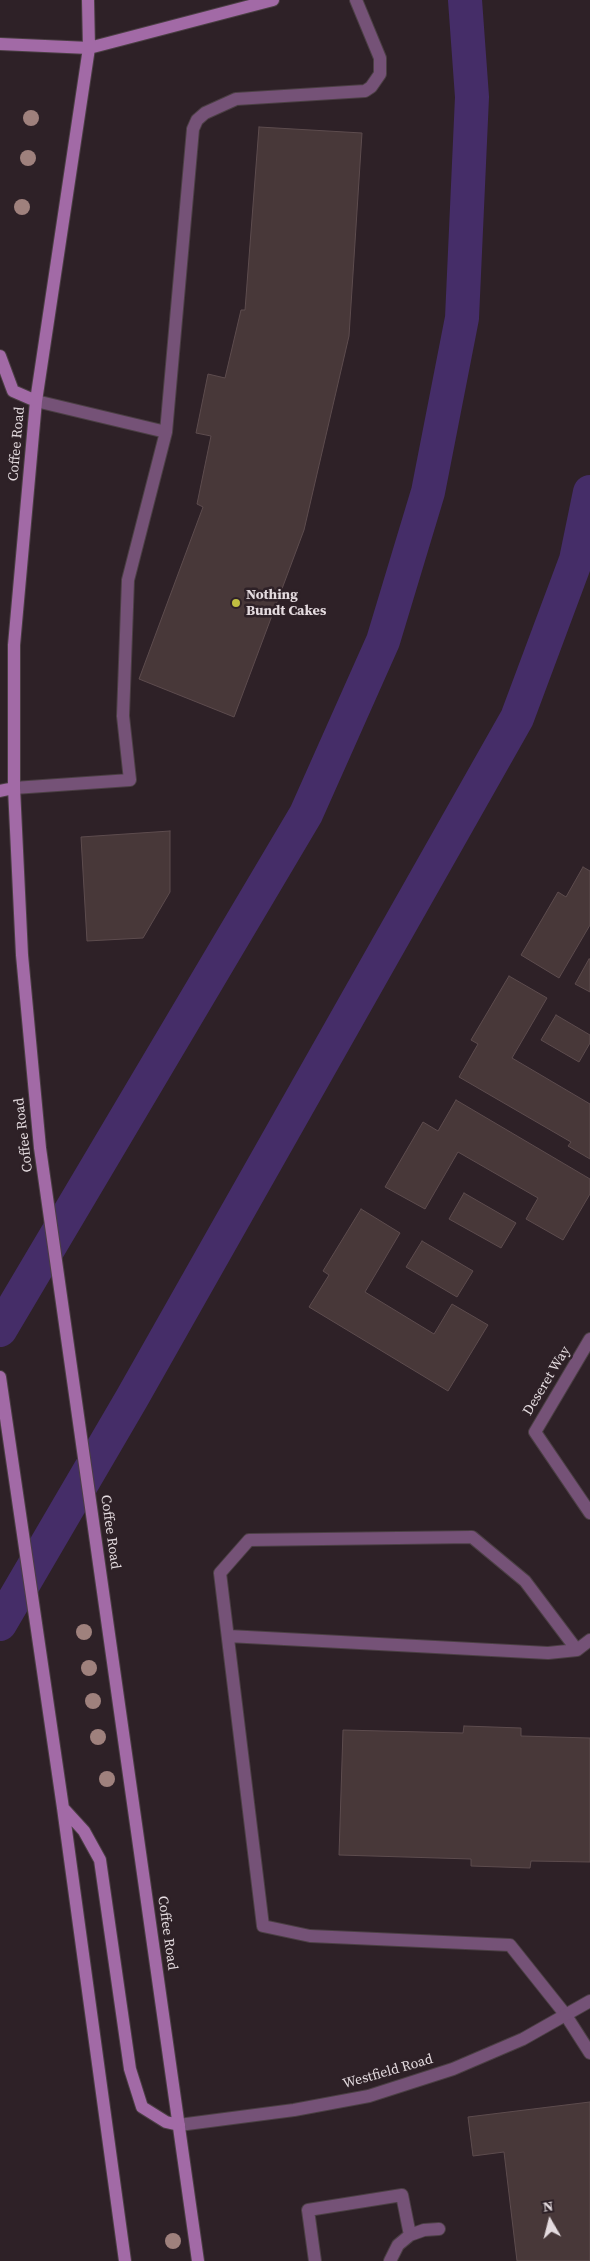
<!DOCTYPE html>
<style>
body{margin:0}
#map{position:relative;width:590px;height:2261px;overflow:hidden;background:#2e2127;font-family:"Source Serif 4",serif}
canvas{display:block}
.north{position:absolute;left:525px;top:2196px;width:50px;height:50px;-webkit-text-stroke:4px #2e2127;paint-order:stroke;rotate:352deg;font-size:14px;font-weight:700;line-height:20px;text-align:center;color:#e4dbdf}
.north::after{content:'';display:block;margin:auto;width:18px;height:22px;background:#e4dbdf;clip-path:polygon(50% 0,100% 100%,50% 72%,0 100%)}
</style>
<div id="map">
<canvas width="590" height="2261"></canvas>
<div class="north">N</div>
</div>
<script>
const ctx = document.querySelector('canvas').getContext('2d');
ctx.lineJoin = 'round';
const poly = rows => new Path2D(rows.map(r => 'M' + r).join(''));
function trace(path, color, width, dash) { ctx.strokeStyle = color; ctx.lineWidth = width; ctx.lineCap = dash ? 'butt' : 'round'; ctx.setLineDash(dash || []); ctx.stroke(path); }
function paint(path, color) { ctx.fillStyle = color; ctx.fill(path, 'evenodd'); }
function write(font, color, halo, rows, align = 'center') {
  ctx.font = font + ' "Source Serif 4",serif'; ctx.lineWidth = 5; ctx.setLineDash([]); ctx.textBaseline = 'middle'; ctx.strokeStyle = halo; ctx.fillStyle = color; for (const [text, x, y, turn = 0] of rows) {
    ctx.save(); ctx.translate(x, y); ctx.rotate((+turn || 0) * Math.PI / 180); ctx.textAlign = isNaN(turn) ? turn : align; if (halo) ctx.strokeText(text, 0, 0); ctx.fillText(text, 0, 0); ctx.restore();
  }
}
const canal = poly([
 [0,1330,306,814,383,641,428,492,462,318,472,97,465,0],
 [0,1624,132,1398,517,718,576,560,590,492]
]);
const building = poly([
 [259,127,362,133,349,336,304,530,234,717,139,679,203,507,197,504,211,436,196,433,208,374,225,378,241,310,245,310,259,127],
 [170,831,170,892,143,938,87,941,81,837,170,831],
 [583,867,590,871,590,925,559,978,521,955,558,892,566,897,583,867],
 [589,959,590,959,590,992,575,984,589,959],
 [509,976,547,998,512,1058,590,1104,590,1159,568,1146,571,1142,459,1077,478,1044,471,1040,509,976],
 [556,1015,590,1035,590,1043,579,1062,541,1040,556,1015],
 [456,1100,590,1179,590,1194,563,1240,526,1219,538,1198,458,1152,425,1209,385,1187,423,1122,438,1131,456,1100],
 [464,1193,516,1223,501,1248,449,1219,464,1193],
 [361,1209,400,1233,365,1292,434,1334,452,1304,488,1325,448,1391,309,1307,329,1275,323,1271,361,1209],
 [422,1241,473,1271,457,1297,406,1267,422,1241],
 [464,1726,521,1728,521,1736,590,1738,590,1862,531,1861,530,1868,471,1866,471,1859,339,1855,343,1730,463,1733,464,1726],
 [590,2102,590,2261,517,2261,504,2152,473,2156,468,2117,590,2102]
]);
const service = poly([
 [36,401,166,432],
 [14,788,130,780,123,716,128,580,166,432,193,129,197,120,205,113,236,99,365,91,371,87,380,74,380,58,356,0],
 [228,1636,548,1653,577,1650],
 [590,1640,577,1650,525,1581,472,1537,249,1540,220,1573,263,1926,310,1936,510,1945,565,2014,590,2053],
 [315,2261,308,2210,402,2195,410,2235],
 [390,2261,398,2245,410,2235,424,2230,439,2229]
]);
const minor = poly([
 [590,1339,535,1432,590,1513],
 [179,2125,294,2110,369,2096,453,2069,523,2039,590,2001]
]);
const secondary = poly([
 [88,0,89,48,36,401,14,645,14,788,22,955,40,1148,198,2261],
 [0,44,89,48,273,0],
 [0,356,13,391,36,401],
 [0,791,14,788],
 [0,1377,63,1808,125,2261],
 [63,1808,84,1831,100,1860,130,2069,142,2107,166,2122,179,2125]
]);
const trees = [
 [31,118],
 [28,158],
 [22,207],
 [84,1632],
 [89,1668],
 [93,1701],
 [98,1737],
 [107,1779],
 [173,2241]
];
const markers = [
 [236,603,5,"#c0be41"]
];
const streetNames = [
 ["Coffee Road",17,444,-85],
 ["Coffee Road",24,1135,-97],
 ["Deseret Way",547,1381,-59],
 ["Coffee Road",110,1532,82],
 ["Coffee Road",167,1933,82],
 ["Westfield Road",388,2072,-16]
];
const poiNames = [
 ["Nothing",246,595],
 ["Bundt Cakes",246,611]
];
trace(canal, '#452d68', 34);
paint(building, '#483839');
trace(building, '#5d4c4e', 1);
trace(service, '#4b3f44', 14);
trace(minor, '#4b3f44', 14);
trace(secondary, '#4b3f44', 14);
trace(service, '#755277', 12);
trace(minor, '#755277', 12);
trace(secondary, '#a26aa6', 12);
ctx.fillStyle = '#9f817d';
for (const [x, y] of trees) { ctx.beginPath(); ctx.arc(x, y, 8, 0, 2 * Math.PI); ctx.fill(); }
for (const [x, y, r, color] of markers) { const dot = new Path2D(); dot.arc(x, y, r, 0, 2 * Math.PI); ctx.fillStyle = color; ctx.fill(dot); trace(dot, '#2e2127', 2); }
write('14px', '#e4dbdf', '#2e2127', streetNames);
write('bold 14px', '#e4dbdf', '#2e2127', poiNames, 'left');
</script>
